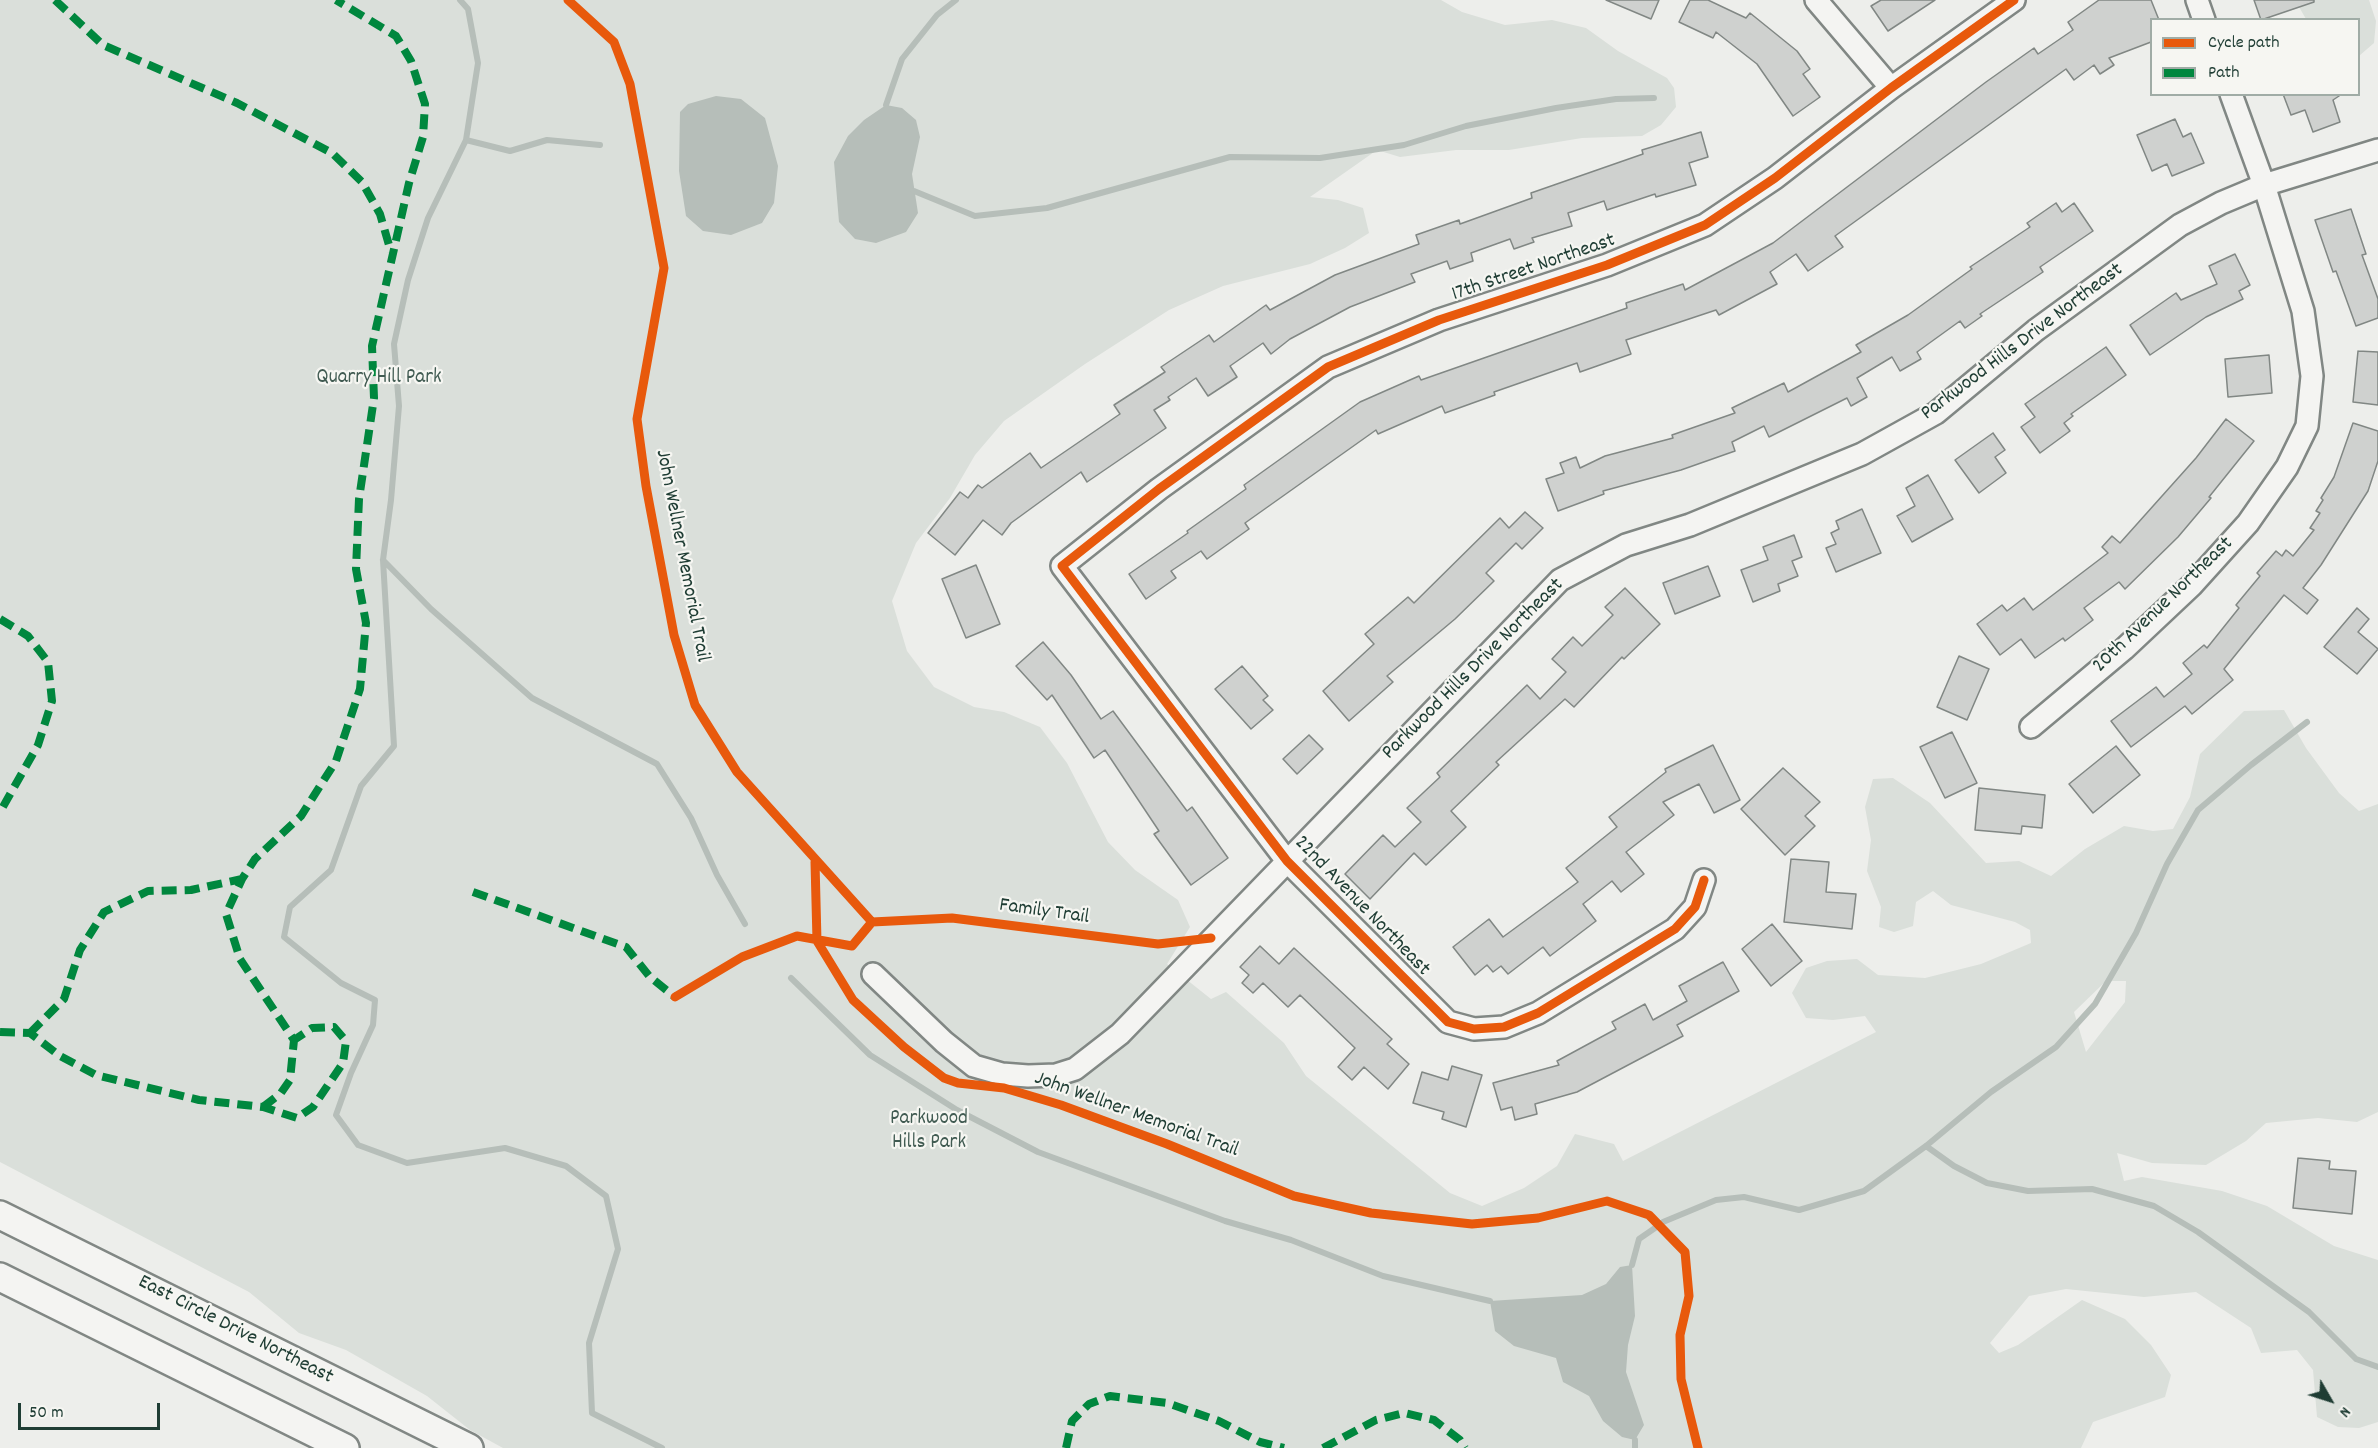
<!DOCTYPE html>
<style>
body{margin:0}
#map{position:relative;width:2378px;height:1448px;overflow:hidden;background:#edeeeb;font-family:Dekko,sans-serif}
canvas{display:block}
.legend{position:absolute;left:2150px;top:18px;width:210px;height:78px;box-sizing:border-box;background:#f6f6f2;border:2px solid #a0aca6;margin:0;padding:8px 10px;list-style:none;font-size:18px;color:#1f3d34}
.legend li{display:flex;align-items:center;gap:12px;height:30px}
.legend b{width:30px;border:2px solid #a0aca6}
.north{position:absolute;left:2300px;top:1370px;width:60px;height:60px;-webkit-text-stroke:4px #f6f6f2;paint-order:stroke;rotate:129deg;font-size:16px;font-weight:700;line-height:24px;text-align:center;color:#1f3d34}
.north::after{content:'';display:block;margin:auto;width:21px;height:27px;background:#1f3d34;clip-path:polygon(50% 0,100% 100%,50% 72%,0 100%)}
.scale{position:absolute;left:18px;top:1403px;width:142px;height:27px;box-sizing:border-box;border:3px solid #1f3d34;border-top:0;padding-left:8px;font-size:18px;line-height:21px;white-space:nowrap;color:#1f3d34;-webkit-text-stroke:4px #f6f6f2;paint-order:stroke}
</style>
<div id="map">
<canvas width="2378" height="1448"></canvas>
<ul class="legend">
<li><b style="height:8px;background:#e8590c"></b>Cycle path</li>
<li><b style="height:8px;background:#00873e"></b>Path</li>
</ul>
<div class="north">N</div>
<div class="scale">50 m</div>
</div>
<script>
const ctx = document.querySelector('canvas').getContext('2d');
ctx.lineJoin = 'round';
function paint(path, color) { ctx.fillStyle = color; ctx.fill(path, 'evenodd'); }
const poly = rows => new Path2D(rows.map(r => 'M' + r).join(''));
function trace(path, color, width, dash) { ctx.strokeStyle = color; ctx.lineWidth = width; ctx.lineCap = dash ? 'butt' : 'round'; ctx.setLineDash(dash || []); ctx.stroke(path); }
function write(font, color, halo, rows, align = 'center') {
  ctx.font = font + ' Dekko,sans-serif'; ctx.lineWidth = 4.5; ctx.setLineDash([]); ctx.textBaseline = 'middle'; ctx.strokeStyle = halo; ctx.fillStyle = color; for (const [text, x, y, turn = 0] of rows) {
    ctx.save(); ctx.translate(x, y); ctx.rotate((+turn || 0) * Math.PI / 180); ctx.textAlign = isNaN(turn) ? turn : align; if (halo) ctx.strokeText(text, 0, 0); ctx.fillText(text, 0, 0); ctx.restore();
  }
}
const green = poly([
 [0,0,1441,0,1462,12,1505,25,1552,20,1586,28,1618,51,1667,78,1674,88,1676,107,1661,125,1642,136,1582,138,1509,150,1456,150,1400,157,1377,150,1310,197,1338,200,1363,208,1369,233,1345,248,1310,264,1223,286,1169,310,1085,364,1004,421,975,455,950,498,916,543,892,601,907,651,934,687,974,707,1004,712,1040,727,1067,763,1108,842,1135,870,1178,900,1190,927,1167,964,1211,999,1226,992,1284,1043,1306,1076,1450,1193,1482,1206,1524,1188,1557,1166,1575,1134,1614,1144,1623,1161,1876,1032,1865,1016,1833,1020,1806,1018,1792,993,1806,968,1827,961,1857,959,1878,975,1925,978,1981,964,2031,943,2030,930,2015,922,1951,905,1933,891,1916,902,1913,926,1894,932,1879,927,1881,907,1867,871,1871,840,1865,807,1873,779,1893,778,1930,803,1986,863,2019,861,2051,876,2085,849,2124,826,2153,831,2173,829,2190,797,2200,754,2244,711,2284,710,2306,748,2339,793,2359,811,2378,804,2378,1112,2357,1122,2318,1118,2266,1123,2246,1141,2206,1165,2152,1163,2117,1153,2124,1181,2142,1177,2222,1191,2267,1206,2334,1246,2378,1260,2378,1422,2359,1428,2338,1427,2317,1417,2313,1370,2297,1350,2261,1353,2251,1328,2196,1292,2144,1297,2066,1289,2029,1296,1990,1343,1999,1353,2018,1345,2082,1300,2125,1319,2151,1345,2171,1375,2165,1397,2093,1422,2081,1448,503,1448,470,1430,427,1396,346,1350,299,1333,249,1292,0,1162],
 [2106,981,2126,981,2125,1002,2086,1052,2074,1012],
 [2295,0,2369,0,2376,21,2374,43,2359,56,2358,20,2306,19]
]);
const water = poly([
 [716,96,741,99,765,118,778,166,774,203,762,223,731,235,703,231,686,216,679,171,680,112,688,104],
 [886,105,902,108,916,120,920,137,912,174,918,213,906,232,876,243,855,239,839,222,834,162,848,136,864,120],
 [1632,1265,1635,1316,1628,1345,1626,1372,1644,1425,1635,1440,1622,1437,1603,1421,1589,1396,1563,1382,1556,1358,1514,1346,1495,1331,1490,1301,1582,1295,1606,1284,1620,1267]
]);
const stream = poly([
 [460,0,468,9,478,63,466,140,428,218,408,280,394,344,399,406,391,500,383,560,394,746,361,786,331,870,290,907,284,937,341,983,375,1000,373,1025,351,1073,336,1115,358,1145,407,1163,505,1148,566,1166,606,1196,618,1249,589,1343,592,1413,662,1448],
 [886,105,902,59,937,15,956,0],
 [466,140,510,151,547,140,600,145],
 [914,191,975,216,1047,208,1230,157,1320,158,1404,145,1466,126,1556,108,1616,99,1654,98],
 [383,560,431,609,532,698,657,764,691,818,717,875,745,924],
 [791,978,870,1055,957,1110,1038,1152,1225,1221,1291,1240,1383,1276,1490,1301],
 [1926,1146,1954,1166,1987,1183,2028,1191,2092,1189,2154,1206,2198,1232,2309,1312,2356,1359,2378,1367],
 [1663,1222,1716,1200,1744,1197,1799,1210,1864,1191,1926,1146,1991,1092,2056,1047,2095,1004,2136,933,2167,864,2198,810,2251,765,2307,722],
 [1632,1265,1639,1239,1655,1228],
 [1635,1448,1635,1440]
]);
const building = poly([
 [1606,0,1659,0,1651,19,1606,0],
 [1690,0,1708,0,1746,18,1750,13,1797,51,1810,69,1803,74,1820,97,1793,116,1757,64,1716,32,1713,38,1679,22,1690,0],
 [1881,0,1935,0,1888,31,1871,6,1881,0],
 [2099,0,2151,0,2159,20,2151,20,2151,42,2109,58,2114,65,2100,74,2094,65,2074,80,2066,69,1835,236,1843,247,1808,271,1796,254,1770,272,1777,284,1719,315,1716,310,1626,340,1631,354,1580,372,1577,363,1494,392,1495,395,1445,413,1442,406,1378,434,1376,430,1245,523,1249,529,1207,559,1201,551,1171,571,1176,578,1146,599,1129,574,1188,533,1187,531,1246,489,1244,485,1360,402,1419,376,1421,380,1627,308,1626,303,1683,284,1685,290,1773,243,1986,82,2034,48,2038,54,2073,30,2068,22,2099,0],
 [2254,0,2314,0,2314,2,2261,20,2254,0],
 [2283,94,2342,94,2333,100,2340,122,2313,132,2305,110,2291,115,2283,94],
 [2175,119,2183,137,2191,133,2204,163,2172,176,2167,164,2152,171,2137,135,2175,119],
 [1701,132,1708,157,1689,163,1696,185,1656,197,1655,194,1607,210,1604,201,1568,213,1572,226,1532,238,1534,242,1514,249,1510,239,1471,253,1473,261,1450,269,1447,261,1411,274,1415,282,1350,307,1290,339,1271,354,1263,343,1230,366,1237,377,1208,396,1196,378,1168,397,1170,400,1154,410,1166,428,1087,482,1081,472,1011,523,1002,535,983,520,955,555,928,533,960,492,968,498,978,485,982,488,1030,453,1041,468,1120,414,1114,405,1165,372,1161,367,1209,335,1214,342,1266,305,1270,310,1335,275,1419,244,1416,235,1459,220,1460,224,1532,198,1531,193,1643,154,1642,150,1701,132],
 [2056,203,2062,212,2074,203,2093,231,2040,267,2043,272,1980,314,1982,316,1965,328,1960,321,1917,352,1921,359,1900,371,1892,357,1857,378,1867,397,1851,406,1847,398,1769,437,1764,426,1732,442,1735,451,1681,470,1603,491,1604,494,1558,511,1546,479,1564,473,1560,463,1576,457,1580,468,1605,456,1673,438,1672,435,1735,413,1732,408,1784,383,1788,392,1861,352,1856,345,1908,315,1972,269,1970,267,2030,227,2027,223,2056,203],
 [2351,209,2366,254,2362,255,2378,299,2378,318,2356,326,2336,271,2333,272,2315,220,2351,209],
 [2235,254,2250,285,2239,291,2243,299,2206,317,2150,355,2130,325,2176,293,2181,300,2217,284,2209,266,2235,254],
 [2106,347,2126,375,2071,414,2073,416,2064,423,2070,431,2040,453,2021,427,2035,417,2025,404,2106,347],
 [2358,351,2378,352,2378,405,2353,402,2358,351],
 [2269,355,2272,393,2228,397,2225,359,2269,355],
 [2226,419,2254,441,2209,497,2211,498,2178,537,2125,589,2119,582,2084,608,2093,620,2065,641,2063,638,2035,658,2021,639,2000,655,1977,624,2002,605,2007,611,2024,598,2033,610,2108,553,2102,547,2112,536,2120,543,2196,458,2226,419],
 [2353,423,2378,431,2378,461,2368,491,2321,565,2303,588,2318,600,2307,614,2284,595,2224,669,2233,680,2192,714,2185,706,2131,747,2111,721,2156,687,2164,697,2192,674,2183,663,2204,645,2207,648,2239,608,2236,605,2260,576,2257,573,2276,551,2282,556,2286,550,2293,556,2314,530,2310,528,2320,513,2316,511,2323,500,2321,498,2334,477,2353,423],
 [1993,433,2005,450,1995,457,2006,473,1979,493,1955,460,1993,433],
 [1928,475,1953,519,1912,542,1897,516,1915,506,1906,488,1928,475],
 [1862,509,1881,553,1836,572,1826,548,1836,544,1831,533,1839,529,1836,521,1862,509],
 [1525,512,1543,528,1522,549,1516,543,1486,573,1494,581,1455,619,1387,676,1393,682,1349,721,1323,691,1374,644,1365,634,1408,597,1414,603,1500,518,1509,528,1525,512],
 [1794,535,1802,557,1792,561,1798,576,1778,584,1780,591,1753,602,1741,570,1768,560,1763,547,1794,535],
 [976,565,1000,624,966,638,942,579,976,565],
 [1708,566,1720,596,1675,614,1663,583,1708,566],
 [1625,588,1660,624,1624,659,1622,657,1574,707,1565,699,1496,762,1499,765,1451,811,1466,827,1426,865,1414,853,1370,899,1345,874,1383,835,1395,847,1421,822,1407,808,1440,777,1437,773,1527,685,1540,699,1566,672,1552,659,1573,637,1582,646,1613,615,1605,607,1625,588],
 [2357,608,2369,619,2358,632,2378,649,2357,674,2324,647,2357,608],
 [1043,642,1071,675,1101,719,1113,711,1187,811,1192,807,1228,858,1191,885,1154,834,1159,831,1105,750,1094,758,1052,695,1047,700,1016,666,1043,642],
 [1959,656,1989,669,1967,720,1937,707,1959,656],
 [1242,666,1268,696,1263,700,1273,710,1251,729,1215,689,1242,666],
 [1952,732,1977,783,1945,798,1920,747,1952,732],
 [1309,735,1323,749,1297,774,1283,759,1309,735],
 [1713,745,1740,800,1714,813,1699,784,1663,802,1674,815,1626,852,1644,874,1621,892,1612,881,1583,904,1596,921,1550,956,1543,947,1508,974,1501,966,1493,972,1487,965,1475,975,1453,947,1489,919,1503,937,1578,882,1566,868,1617,827,1609,817,1666,772,1665,769,1713,745],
 [2116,746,2140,775,2093,813,2069,784,2116,746],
 [1783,768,1820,802,1805,816,1815,826,1785,855,1741,809,1783,768],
 [1979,788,2045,795,2042,828,2022,826,2021,834,1975,830,1979,788],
 [1791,859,1829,862,1826,892,1856,894,1852,929,1784,922,1791,859],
 [1772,924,1802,961,1771,986,1742,949,1772,924],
 [1260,946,1279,964,1294,948,1392,1039,1387,1044,1409,1064,1388,1089,1364,1067,1352,1080,1338,1067,1355,1048,1300,995,1288,1007,1263,983,1253,993,1242,983,1249,975,1240,967,1260,946],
 [1723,962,1739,991,1677,1025,1683,1036,1577,1092,1535,1104,1537,1114,1515,1120,1512,1107,1501,1110,1493,1083,1559,1065,1557,1061,1616,1029,1612,1022,1645,1004,1653,1020,1687,1001,1679,986,1723,962],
 [1452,1066,1482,1075,1466,1127,1442,1119,1444,1112,1413,1103,1422,1072,1448,1080,1452,1066],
 [2298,1158,2330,1161,2329,1169,2356,1171,2352,1214,2293,1208,2298,1158]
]);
const minor = poly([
 [1816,0,1891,88],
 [2197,0,2204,20],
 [2031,727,2124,649,2192,585,2248,523,2287,467,2307,426,2312,376,2303,311,2264,185,2231,94],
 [1704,880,1695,907,1675,929,1538,1013,1504,1027,1474,1029,1448,1022,1287,861,1062,566,1159,489,1328,367,1439,320,1607,265,1705,225,1775,178,1891,88,2014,0],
 [873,974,944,1042,974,1066,1002,1074,1028,1076,1056,1075,1075,1069,1120,1034,1560,580,1626,545,1690,525,1862,454,1936,413,2036,330,2180,225,2221,203,2264,185,2378,150]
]);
const major = poly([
 [0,1215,469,1448],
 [0,1277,345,1448]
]);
const quiet = poly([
 [55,0,103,45,237,103,332,153,362,182,380,214,391,252],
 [0,619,28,636,48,662,52,701,38,745,0,812],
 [473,892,626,947,650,977,675,997],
 [0,1032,30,1033,60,1056,96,1075,199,1100,263,1107,297,1118,313,1107,343,1063,346,1041,334,1027,312,1028,294,1040],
 [30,1033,64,999,80,950,104,912,148,891,191,890,242,879],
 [263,1107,281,1093,290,1080,294,1040,240,959,226,914,242,879,255,859,301,816,336,761,360,689,366,623,356,569,359,499,374,398,372,346,409,183,423,137,425,104,411,61,396,36,336,0],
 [1066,1448,1072,1421,1089,1404,1110,1396,1167,1403,1219,1421,1260,1442,1284,1448],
 [1323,1448,1376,1420,1404,1413,1434,1420,1460,1440,1465,1448]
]);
const cycleway = poly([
 [568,0,614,42,630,84,664,268,637,419,646,486,674,635,695,705,737,772,872,922],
 [815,862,817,941,853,1000,904,1047,944,1078,958,1083,1004,1088,1061,1105,1167,1144,1294,1196,1371,1213,1472,1224,1538,1218,1607,1201,1649,1215,1685,1252,1689,1296,1680,1335,1681,1379,1698,1448],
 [1704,880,1695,907,1675,929,1538,1013,1504,1027,1474,1029,1448,1022,1287,861,1062,566,1159,489,1328,367,1439,320,1607,265,1705,225,1775,178,1891,88,2014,0],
 [675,997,742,957,797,936,852,946,872,922,952,918,1158,944,1211,938]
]);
const streetNames = [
 ["17th Street Northeast",1534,269,-19],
 ["Parkwood Hills Drive Northeast",2023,343,-37],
 ["John Wellner Memorial Trail",681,556,79],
 ["20th Avenue Northeast",2164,606,-44],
 ["Parkwood Hills Drive Northeast",1474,670,-45],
 ["22nd Avenue Northeast",1361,907,46],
 ["Family Trail",1044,913,8],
 ["John Wellner Memorial Trail",1136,1116,20],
 ["East Circle Drive Northeast",235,1331,27]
];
const parkNames = [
 ["Quarry Hill Park",379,379],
 ["Parkwood",929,1120],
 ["Hills Park",929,1144]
];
paint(green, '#dadfda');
paint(water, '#b6beb9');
trace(stream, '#b6beb9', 6);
paint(building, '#cfd1cf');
trace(building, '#818784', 1.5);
trace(minor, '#818784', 26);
trace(major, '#818784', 32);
trace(minor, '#f4f4f2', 21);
trace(major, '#f4f4f2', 27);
trace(quiet, '#00873e', 8, [15, 8]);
trace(cycleway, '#e8590c', 9);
write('21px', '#1f3d34', '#f6f6f2', streetNames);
write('21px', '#415b52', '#f6f6f2', parkNames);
</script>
